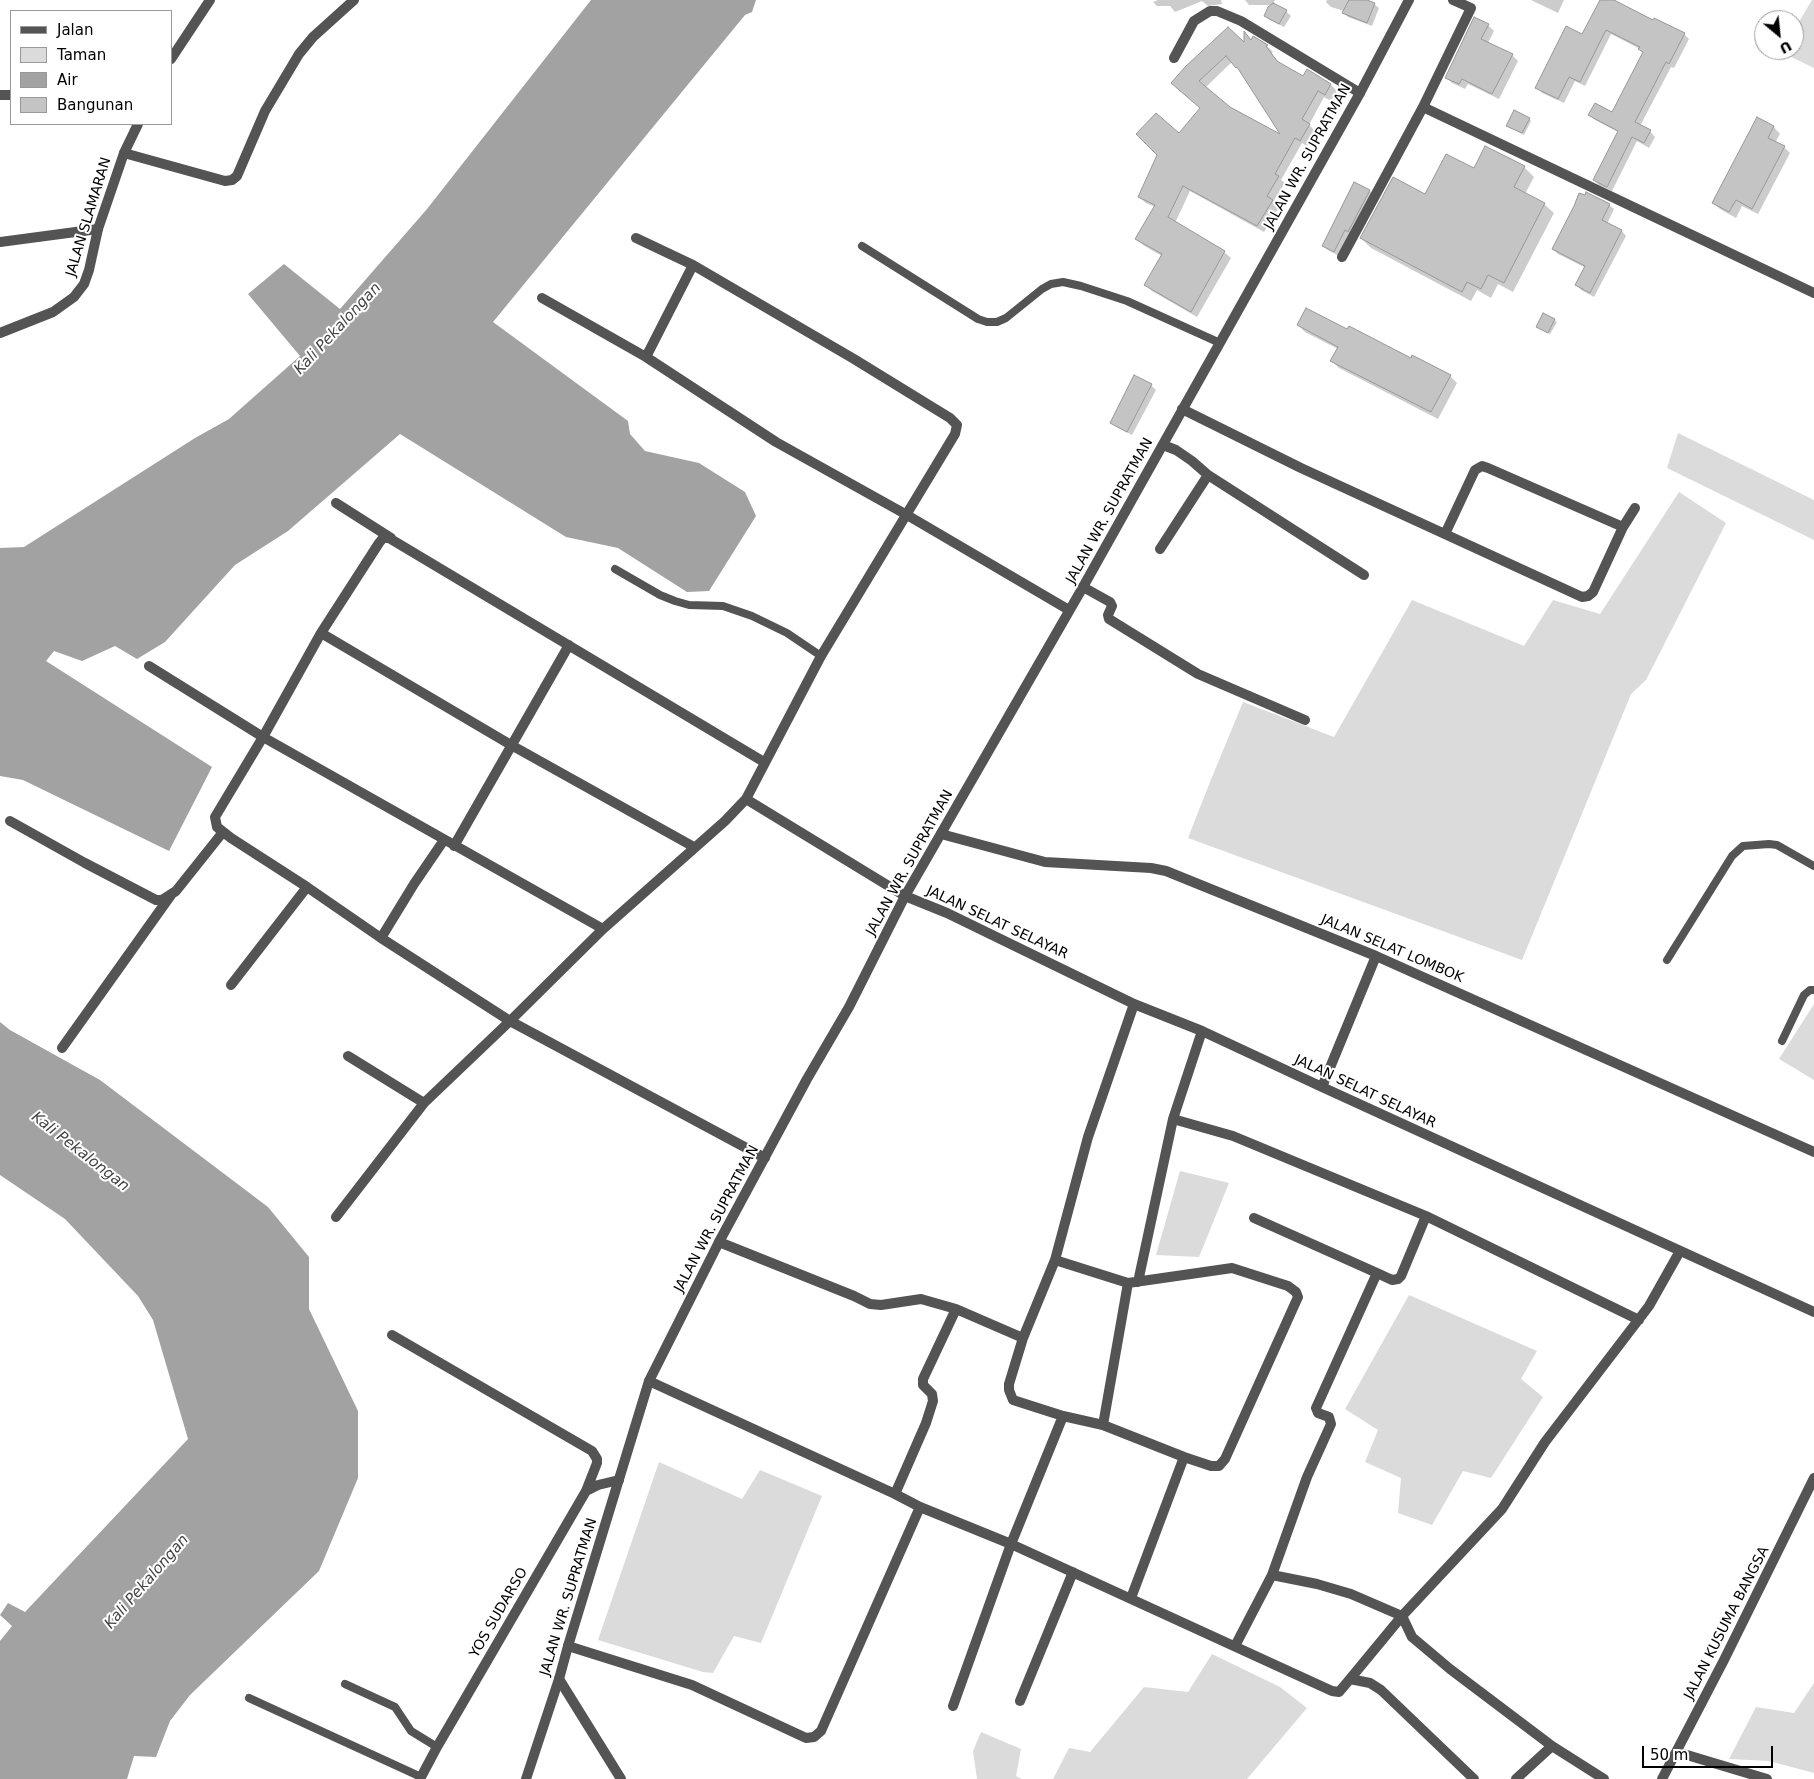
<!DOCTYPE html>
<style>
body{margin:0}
#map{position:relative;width:1814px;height:1779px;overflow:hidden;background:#fff;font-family:"DejaVu Sans",sans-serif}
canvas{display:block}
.legend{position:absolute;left:10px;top:10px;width:162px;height:115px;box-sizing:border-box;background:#fff;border:1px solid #999;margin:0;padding:6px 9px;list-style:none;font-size:15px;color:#000}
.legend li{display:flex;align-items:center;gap:10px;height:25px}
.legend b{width:25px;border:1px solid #999}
.north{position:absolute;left:1754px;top:10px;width:50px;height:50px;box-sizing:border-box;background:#fff;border:1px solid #999;border-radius:50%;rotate:152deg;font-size:14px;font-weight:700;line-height:20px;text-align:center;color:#000}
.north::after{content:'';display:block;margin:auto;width:18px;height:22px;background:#000;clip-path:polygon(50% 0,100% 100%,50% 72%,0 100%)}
.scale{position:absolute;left:1642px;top:1746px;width:131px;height:22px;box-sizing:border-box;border:2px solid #000;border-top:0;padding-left:6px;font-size:15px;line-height:18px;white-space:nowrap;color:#000;-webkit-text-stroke:4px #fff;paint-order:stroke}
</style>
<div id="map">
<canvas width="1814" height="1779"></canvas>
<ul class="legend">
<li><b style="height:6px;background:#545454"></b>Jalan</li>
<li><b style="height:14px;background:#dbdbdb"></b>Taman</li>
<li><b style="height:14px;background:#a2a2a2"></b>Air</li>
<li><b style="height:14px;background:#c4c4c4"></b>Bangunan</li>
</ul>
<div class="north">U</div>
<div class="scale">50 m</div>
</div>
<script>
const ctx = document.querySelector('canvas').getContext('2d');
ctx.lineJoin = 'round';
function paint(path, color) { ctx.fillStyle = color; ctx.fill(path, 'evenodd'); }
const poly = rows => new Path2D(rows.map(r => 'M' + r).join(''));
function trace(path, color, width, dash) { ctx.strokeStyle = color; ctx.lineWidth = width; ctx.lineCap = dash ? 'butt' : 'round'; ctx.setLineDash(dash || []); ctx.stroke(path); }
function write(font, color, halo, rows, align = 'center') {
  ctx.font = font + ' "DejaVu Sans",sans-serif'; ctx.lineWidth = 4; ctx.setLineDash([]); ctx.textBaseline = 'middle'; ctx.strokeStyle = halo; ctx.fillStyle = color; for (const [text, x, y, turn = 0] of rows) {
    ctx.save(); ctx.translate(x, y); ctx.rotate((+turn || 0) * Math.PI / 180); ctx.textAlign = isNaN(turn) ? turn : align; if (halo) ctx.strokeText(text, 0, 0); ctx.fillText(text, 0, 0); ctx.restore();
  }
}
const green = poly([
 [1812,0,1814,0,1814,68,1781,52,1782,50,1794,50,1794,30],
 [1678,433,1814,500,1814,540,1667,468],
 [1679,492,1726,523,1646,680,1631,694,1522,960,1188,838,1210,782,1243,702,1334,737,1412,600,1524,646,1553,600,1600,614],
 [1814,1004,1814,1080,1779,1059],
 [1180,1171,1229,1183,1199,1257,1156,1255],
 [1409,1295,1537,1351,1521,1379,1543,1397,1491,1478,1463,1471,1432,1525,1398,1513,1401,1478,1365,1462,1378,1430,1345,1409],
 [659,1462,742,1499,760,1470,822,1496,761,1643,734,1636,713,1673,703,1672,598,1640],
 [1212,1654,1280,1687,1307,1708,1247,1779,1053,1779,1069,1748,1090,1752,1144,1687,1188,1692],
 [1814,1683,1814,1773,1769,1761,1729,1759,1756,1707,1794,1713],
 [981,1732,1021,1749,1016,1776,1022,1779,977,1779,973,1751]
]);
const water = poly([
 [591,0,756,0,752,12,745,15,493,322,628,421,630,434,645,451,699,463,745,492,756,516,709,591,687,592,618,548,566,537,400,434,288,531,235,565,165,642,137,659,115,646,82,661,54,651,46,661,212,767,169,851,23,780,0,776,0,548,24,547,195,438,229,419,300,356,248,294,284,264,340,309,427,209],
 [0,1022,10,1030,100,1080,268,1207,309,1257,309,1309,358,1411,358,1478,319,1571,190,1695,170,1721,156,1757,134,1756,127,1779,0,1779,0,1641,12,1626,0,1615,8,1603,25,1612,188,1439,153,1320,138,1296,65,1219,0,1175]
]);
const shadow = poly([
 [1158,0,1221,0,1222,4,1208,6,1202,1,1175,12,1170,6,1157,6,1153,2],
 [1245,0,1275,0,1273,4,1286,11,1291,16,1284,27,1270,20,1265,16,1273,5,1249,5],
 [1327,0,1364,0,1374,4,1379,8,1372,26,1348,17,1344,13,1344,11,1331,7,1326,2],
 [1531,0,1564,0,1558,13],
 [1601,0,1611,0,1654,21,1684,34,1689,39,1674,68,1671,67,1640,126,1650,131,1655,137,1649,148,1637,141,1612,191,1599,185,1594,180,1618,132,1595,120,1590,115,1612,114,1644,53,1640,49,1611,34,1585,86,1575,81,1564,103,1542,93,1537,87,1583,36],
 [1488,25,1494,31,1488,43,1512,55,1518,61,1499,99,1468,84,1465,89,1452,83,1446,77],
 [1226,30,1238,56,1205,88,1230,108,1284,138,1246,34,1252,41,1253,38,1267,46,1273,52,1271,53,1279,63,1304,77,1307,71,1331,85,1337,91,1331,101,1324,97,1309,125,1315,131,1307,146,1302,143,1281,180,1285,183,1273,202,1279,207,1264,232,1190,191,1175,223,1224,252,1231,258,1197,317,1152,291,1145,284,1162,256,1143,245,1137,239,1155,207,1146,203,1139,197,1201,108,1179,89],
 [1529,119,1531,121,1524,135,1509,127],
 [1758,119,1774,127,1780,134,1775,143,1784,147,1790,153,1758,214,1742,206,1736,218,1720,209,1713,203],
 [1524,167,1534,177,1525,194,1544,204,1554,213,1513,292,1498,284,1491,298,1477,290,1471,301,1371,248,1361,238,1426,196,1475,170],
 [1354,183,1370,191,1374,196,1339,256,1328,250,1324,246],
 [1609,205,1614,209,1607,224,1622,231,1626,236,1594,297,1581,290,1577,285,1586,268,1558,254,1553,249],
 [1544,315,1557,322,1550,334,1540,329],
 [1298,325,1348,330,1450,376,1457,383,1438,419,1339,368,1332,361,1338,349,1305,332],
 [1151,385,1156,390,1132,435,1116,427,1111,422]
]);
const building = poly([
 [1349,0,1367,0,1375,3,1367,23,1342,13,1349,0],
 [1600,0,1614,0,1653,20,1654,18,1685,33,1669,64,1666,62,1635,122,1651,130,1644,143,1632,137,1607,187,1593,180,1618,131,1588,115,1595,103,1612,112,1643,52,1638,49,1640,47,1606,30,1580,82,1569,77,1558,99,1535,88,1566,26,1582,34,1600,0],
 [1273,3,1287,10,1279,24,1264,16,1268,7,1273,3],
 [1474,17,1489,24,1481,39,1513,54,1492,94,1462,79,1459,84,1445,78,1474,17],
 [1228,27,1244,42,1244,31,1251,40,1253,36,1268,45,1266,46,1277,61,1303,76,1307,69,1331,84,1325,95,1318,91,1302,119,1310,124,1300,141,1295,138,1275,174,1279,176,1267,196,1273,200,1257,226,1183,186,1168,217,1225,251,1191,312,1144,285,1162,254,1135,239,1155,205,1138,197,1157,155,1136,134,1156,113,1179,133,1200,108,1171,83,1185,67,1228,27],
 [1226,56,1236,68,1237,67,1280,134,1230,107,1199,81,1226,56],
 [1514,110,1530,118,1522,133,1506,126,1514,110],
 [1757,117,1774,126,1768,138,1785,146,1752,209,1736,200,1729,212,1712,203,1757,117],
 [1485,146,1525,166,1514,187,1545,203,1504,283,1488,275,1481,289,1467,282,1462,292,1360,238,1393,177,1425,194,1446,154,1474,168,1485,146],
 [1354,182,1370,190,1348,232,1345,230,1334,252,1322,246,1354,182],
 [1586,192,1610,204,1602,220,1622,230,1590,293,1575,285,1585,266,1552,249,1574,206,1579,193,1585,195,1586,192],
 [1306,308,1347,329,1349,326,1411,358,1412,355,1451,375,1431,412,1330,361,1338,347,1297,325,1306,308],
 [1543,313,1555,319,1548,333,1536,327,1543,313],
 [1134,375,1152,384,1127,432,1110,423,1134,375]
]);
const service = poly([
 [862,246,978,319,987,322,997,322,1006,318,1042,289,1051,284,1063,282,1081,286,1127,301,1220,343],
 [615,569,660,595,675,601,689,605,723,606,752,616,787,633,821,656],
 [1667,960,1732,856,1743,846,1769,844,1777,845,1814,866],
 [1782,1041,1804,995,1810,990,1814,990],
 [345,1684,395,1707,411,1731,437,1747],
 [249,1698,421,1777]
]);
const minor = poly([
 [1453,0,1471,8,1423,107,1814,293],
 [1174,58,1194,21,1210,11,1217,11,1241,21,1360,93],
 [0,95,11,95],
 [124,153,225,181,232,180,237,176,265,111,299,54,313,37,354,0],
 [0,242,98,229],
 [1342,257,1423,107],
 [542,298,646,357,776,442,907,515,1069,610],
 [646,357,693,265],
 [1182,409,1301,468,1582,597,1588,596,1593,592,1623,527,1635,508],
 [1163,445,1176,450,1192,461,1208,475,1364,575],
 [336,503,391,538],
 [1445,534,1475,470,1482,466,1488,468,1623,527],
 [1160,549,1208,475],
 [1083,587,1110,602,1112,606,1108,615,1109,619,1198,674,1305,720],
 [321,633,511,745,694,847],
 [149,666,263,737,603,929],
 [764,762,389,538,383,538,379,543,321,633,263,737,215,817,217,827,231,838,307,887,381,938,510,1021,765,1158],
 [746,799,905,896,947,913,1134,1004,1202,1031,1322,1087,1814,1312],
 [10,821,85,863,156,900,162,900,176,891,223,832],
 [941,834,1045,862,1151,868,1166,871,1376,956,1814,1152],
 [454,846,569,645],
 [381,938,414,884,444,840],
 [231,985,307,887],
 [62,1048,171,895],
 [348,1056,424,1103],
 [1322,1087,1376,956],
 [1173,1119,1233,1136,1426,1216,1639,1320],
 [1426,1216,1401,1276,1398,1279,1392,1280,1377,1273,1316,1408,1318,1413,1329,1417,1331,1424,1307,1477,1272,1575,1317,1584,1351,1594,1402,1616,1412,1637,1450,1669,1552,1746,1604,1779],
 [336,1217,424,1103,510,1021,603,929,725,821,746,799,821,656,955,434,957,425,950,418,854,359,693,265,636,238],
 [1254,1218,1377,1273],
 [719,1242,854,1296,870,1304,881,1305,921,1299,956,1309,1023,1338],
 [1055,1260,1128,1283],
 [1138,1282,1173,1119,1202,1031],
 [392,1335,592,1451,597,1459,597,1463,586,1491],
 [649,1381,895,1494,920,1507,1011,1544,1332,1691,1339,1692,1350,1679,1370,1683,1381,1690,1474,1779],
 [1103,1425,1128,1283,1232,1268,1288,1286,1296,1292,1298,1297,1225,1459,1219,1466,1211,1466,1184,1457,1103,1425,1063,1416,1013,1400,1009,1390,1009,1384,1023,1338,1055,1260,1088,1137,1134,1004],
 [895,1494,926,1423,933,1401,932,1394,923,1385,923,1379,956,1309],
 [1131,1598,1184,1457],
 [568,1646,692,1685,806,1738,814,1737,821,1731,920,1507],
 [1235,1646,1272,1575],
 [559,1679,621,1779],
 [1350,1679,1402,1616,1502,1509,1545,1442,1649,1306,1680,1251],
 [1020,1701,1073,1572],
 [953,1706,1011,1544,1063,1416],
 [1677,1752,1767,1779],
 [420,1779,437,1747,586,1491,598,1485,619,1480],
 [1516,1779,1552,1746]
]);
const tertiary = poly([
 [171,59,210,0],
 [0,333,53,312,74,297,84,284,89,270,98,229,124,153,138,124],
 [526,1779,559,1679,568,1646,649,1381,719,1242,807,1079,849,1007,905,896,1083,587,1360,93,1409,0],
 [1662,1779,1724,1660,1814,1478]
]);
const streetNames = [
 ["JALAN WR. SUPRATMAN",1308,157,-61],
 ["JALAN SLAMARAN",89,217,-73],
 ["JALAN WR. SUPRATMAN",1110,511,-61],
 ["JALAN WR. SUPRATMAN",910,863,-61],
 ["JALAN SELAT SELAYAR",997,923,25],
 ["JALAN SELAT LOMBOK",1392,949,23],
 ["JALAN SELAT SELAYAR",1365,1092,25],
 ["JALAN WR. SUPRATMAN",717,1219,-62],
 ["JALAN WR. SUPRATMAN",569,1597,-73],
 ["YOS SUDARSO",499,1613,-60],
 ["JALAN KUSUMA BANGSA",1727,1623,-63]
];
const waterNames = [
 ["Kali Pekalongan",338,329,-47],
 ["Kali Pekalongan",80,1152,38],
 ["Kali Pekalongan",147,1582,-49]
];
paint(green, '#dbdbdb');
paint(water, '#a2a2a2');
paint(shadow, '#0003');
paint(building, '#c4c4c4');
trace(building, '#989898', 1);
trace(service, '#545454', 8);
trace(minor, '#545454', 10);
trace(tertiary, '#545454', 10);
write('14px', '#000', '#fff', streetNames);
write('italic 15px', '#434343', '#fff', waterNames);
</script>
